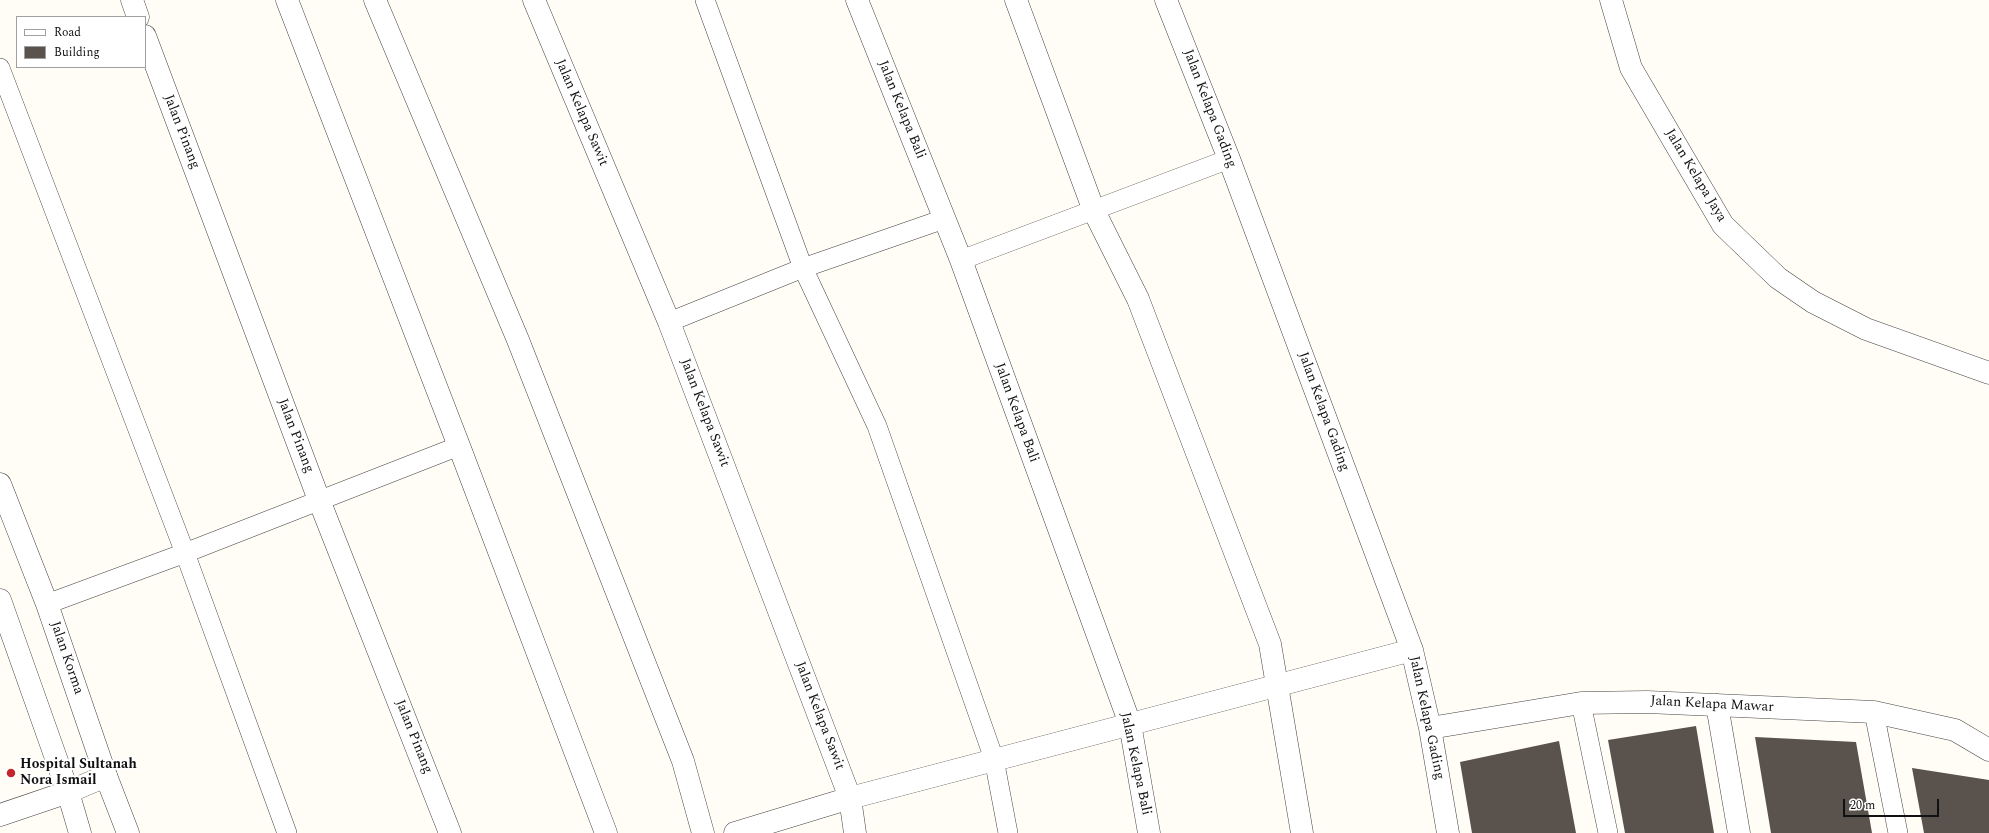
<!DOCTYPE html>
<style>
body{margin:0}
#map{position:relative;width:1989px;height:833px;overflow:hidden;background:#fffdf5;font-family:Spectral,serif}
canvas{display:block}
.legend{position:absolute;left:16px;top:16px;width:130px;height:52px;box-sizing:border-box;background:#fff;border:1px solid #a0a0a0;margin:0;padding:5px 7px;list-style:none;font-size:12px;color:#111}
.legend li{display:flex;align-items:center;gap:8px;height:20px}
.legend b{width:20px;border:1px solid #a0a0a0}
.scale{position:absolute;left:1843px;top:799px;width:96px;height:18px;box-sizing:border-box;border:2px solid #111;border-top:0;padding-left:5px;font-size:12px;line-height:14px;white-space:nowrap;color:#111;-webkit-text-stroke:3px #fff;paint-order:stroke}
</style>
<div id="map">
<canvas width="1989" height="833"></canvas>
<ul class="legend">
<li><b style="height:5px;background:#fff"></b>Road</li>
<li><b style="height:11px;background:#5a524d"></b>Building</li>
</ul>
<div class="scale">20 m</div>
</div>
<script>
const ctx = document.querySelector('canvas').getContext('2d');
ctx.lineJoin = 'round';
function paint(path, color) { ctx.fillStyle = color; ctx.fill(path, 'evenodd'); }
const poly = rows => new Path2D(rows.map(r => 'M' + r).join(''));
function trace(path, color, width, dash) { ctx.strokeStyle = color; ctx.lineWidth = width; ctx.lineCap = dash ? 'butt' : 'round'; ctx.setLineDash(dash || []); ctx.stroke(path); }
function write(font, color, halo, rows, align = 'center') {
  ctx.font = font + ' Spectral,serif'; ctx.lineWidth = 4; ctx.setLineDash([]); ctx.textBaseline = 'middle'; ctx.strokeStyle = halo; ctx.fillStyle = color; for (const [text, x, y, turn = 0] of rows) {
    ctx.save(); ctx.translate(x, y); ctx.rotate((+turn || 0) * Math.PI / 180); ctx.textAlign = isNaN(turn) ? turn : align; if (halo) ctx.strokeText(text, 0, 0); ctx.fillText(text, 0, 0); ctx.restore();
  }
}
const building = poly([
 [1696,726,1714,833,1625,833,1608,740],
 [1755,737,1856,742,1872,833,1771,833],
 [1559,741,1576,833,1472,833,1460,762],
 [1912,768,1989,780,1989,833,1924,833]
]);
const service = poly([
 [705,0,803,268,877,426,994,759,1008,833],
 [0,68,185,553,287,833],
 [961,260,1229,159],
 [669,322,803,268,944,219],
 [47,604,185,553,459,446],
 [1581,703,1608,833],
 [1874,712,1898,833]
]);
const minor = poly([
 [132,0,138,17],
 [287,0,459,446,606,833],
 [375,0,518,340,683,761,703,833],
 [534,0,669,322,850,798,855,833],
 [857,0,961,260,1130,724,1149,833],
 [1016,0,1094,211,1138,299,1270,644,1302,833],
 [1166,0,1229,159,1412,650,1430,728,1448,833],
 [1611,0,1631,68,1723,225,1778,278,1813,302,1866,329,1989,373],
 [145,36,319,500,450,833],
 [1717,705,1739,833],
 [1430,728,1581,703,1647,702,1874,712,1955,730,1989,750],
 [0,815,68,792,106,776],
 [735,833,850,798,1412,650]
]);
const tertiary = poly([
 [0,484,47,604,106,776,128,833],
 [0,600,68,792,80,833]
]);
const markers = [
 [11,773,5,"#c4262e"]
];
const streetNames = [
 ["Jalan Kelapa Gading",1209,109,69],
 ["Jalan Kelapa Bali",901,110,68],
 ["Jalan Kelapa Sawit",581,113,67],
 ["Jalan Pinang",181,132,69],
 ["Jalan Kelapa Jaya",1695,176,59],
 ["Jalan Kelapa Gading",1323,412,70],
 ["Jalan Kelapa Sawit",704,413,69],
 ["Jalan Kelapa Bali",1016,413,70],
 ["Jalan Pinang",295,436,69],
 ["Jalan Korma",66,658,71],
 ["Jalan Kelapa Mawar",1712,705,3],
 ["Jalan Kelapa Sawit",819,716,69],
 ["Jalan Kelapa Gading",1426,718,78],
 ["Jalan Pinang",413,737,68],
 ["Jalan Kelapa Bali",1135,764,78]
];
const poiNames = [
 ["Hospital Sultanah",20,765],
 ["Nora Ismail",20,781]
];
paint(building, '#5a524d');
trace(service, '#444', 20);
trace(minor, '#444', 23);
trace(tertiary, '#444', 23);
trace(service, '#fff', 19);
trace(minor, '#fff', 22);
trace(tertiary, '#fff', 22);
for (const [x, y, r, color] of markers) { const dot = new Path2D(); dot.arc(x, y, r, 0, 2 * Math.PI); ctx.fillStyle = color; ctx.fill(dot); trace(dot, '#fff', 1.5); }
write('14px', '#111', '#fff', streetNames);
write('bold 14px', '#111', '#fff', poiNames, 'left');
</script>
